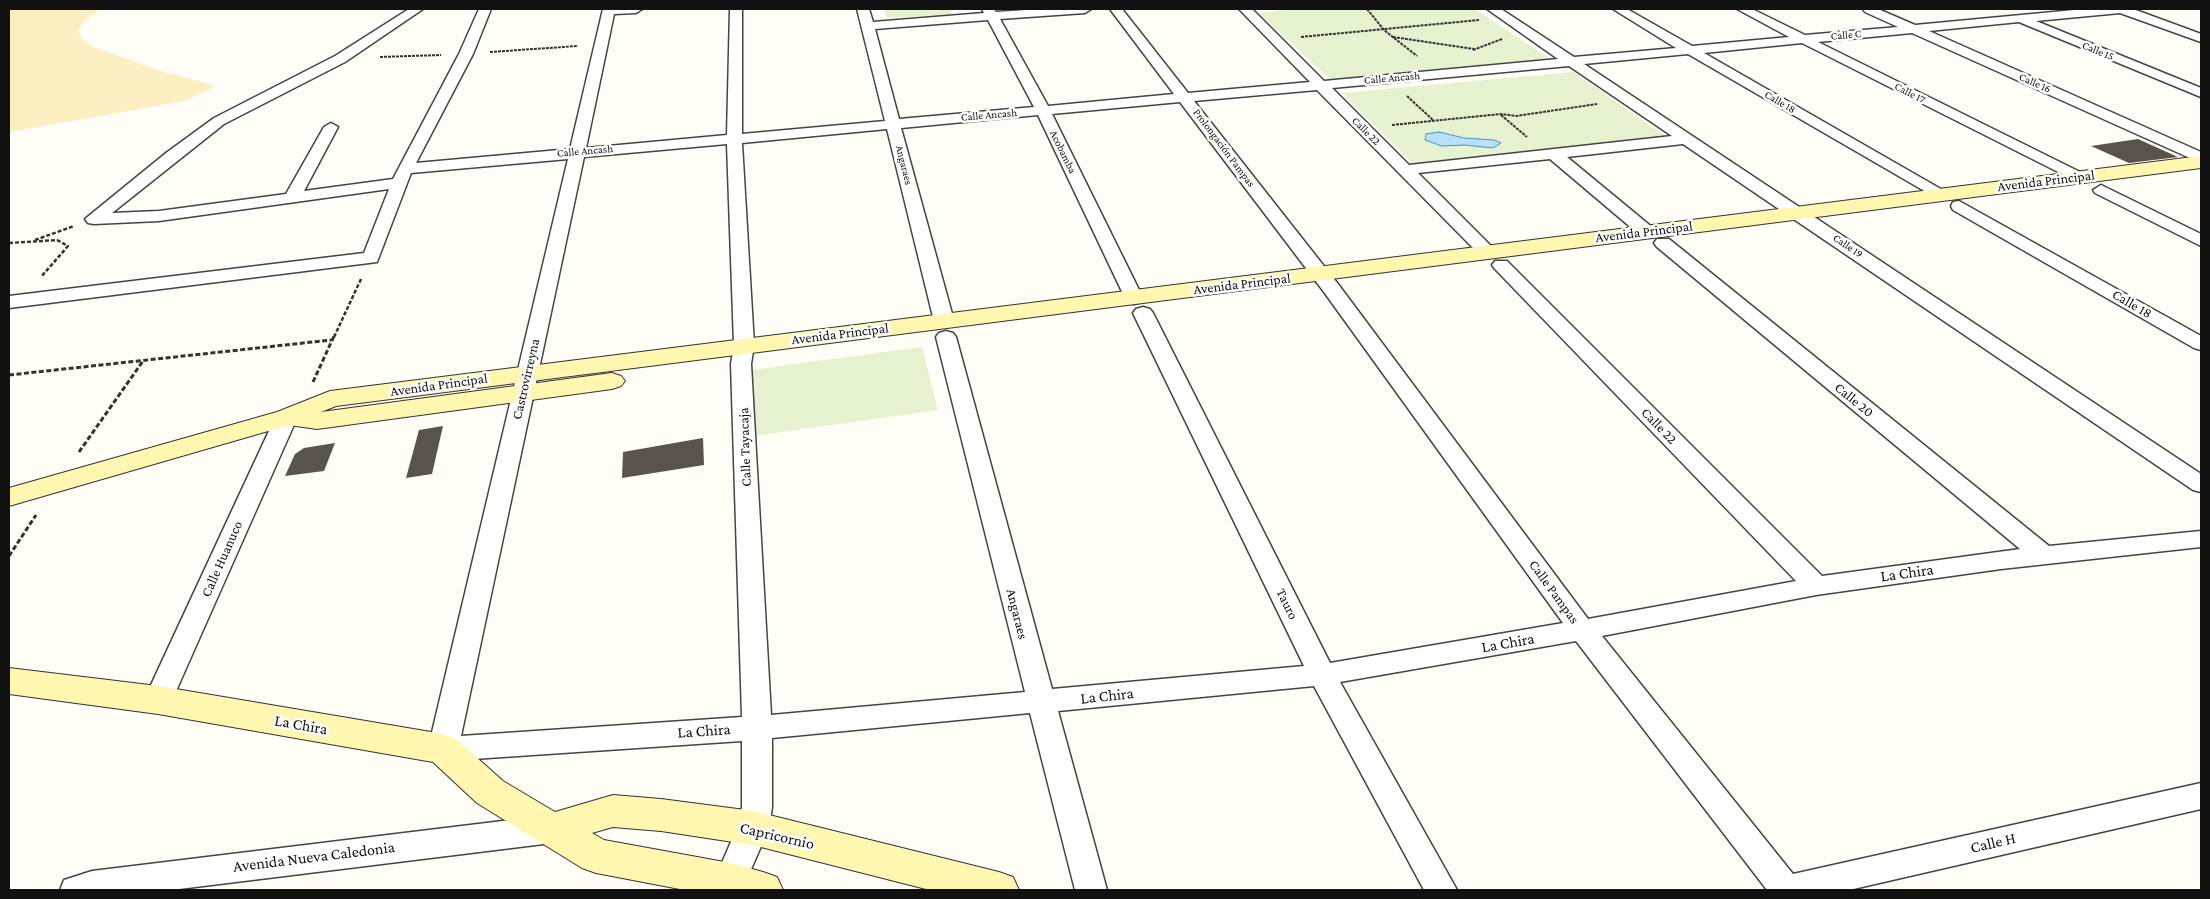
<!DOCTYPE html>
<meta charset="utf-8">
<style>
body{margin:0}
#map{position:relative;width:2210px;height:899px;overflow:hidden;background:#fffdf5;font-family:"Crimson Pro",serif}
canvas{display:block}
.frame{position:absolute;inset:0;border:10px solid #111;pointer-events:none}
</style>
<div id="map">
<canvas width="2210" height="899"></canvas>
<div class="frame"></div>
</div>
<script>
const ctx = document.querySelector('canvas').getContext('2d');
ctx.lineJoin = 'round';
function paint(path, color) { ctx.fillStyle = color; ctx.fill(path, 'evenodd'); }
const poly = rows => new Path2D(rows.map(r => 'M' + r).join(''));
function trace(path, color, width, dash) { ctx.strokeStyle = color; ctx.lineWidth = width; ctx.lineCap = dash ? 'butt' : 'round'; ctx.setLineDash(dash || []); ctx.stroke(path); }
function write(font, color, halo, rows, align = 'center') {
  ctx.font = font + ' "Crimson Pro",serif'; ctx.lineWidth = 5; ctx.setLineDash([]); ctx.textBaseline = 'middle'; ctx.strokeStyle = halo; ctx.fillStyle = color; for (const [text, x, y, turn = 0] of rows) {
    ctx.save(); ctx.translate(x, y); ctx.rotate((+turn || 0) * Math.PI / 180); ctx.textAlign = isNaN(turn) ? turn : align; if (halo) ctx.strokeText(text, 0, 0); ctx.fillText(text, 0, 0); ctx.restore();
  }
}
const sand = poly([
 [9,9,101,9,85,20,78,30,82,39,93,47,161,71,213,85,214,87,184,101,9,132]
]);
const pitch = poly([
 [884,9,951,9,953,14,887,18],
 [1293,9,1475,9,1549,58,1331,80,1259,13],
 [1574,72,1669,139,1414,165,1342,93],
 [922,347,938,410,754,436,750,370]
]);
const water = poly([
 [1439,132,1464,138,1494,140,1501,143,1493,148,1465,145,1442,146,1425,140,1426,134,1439,132]
]);
const building = poly([
 [2138,139,2178,157,2129,163,2091,146],
 [443,426,432,474,406,478,419,430],
 [703,438,704,465,622,478,623,452],
 [335,443,324,471,285,476,295,454,304,448]
]);
const pathFar2 = poly([
 [1367,9,1384,30,1417,56],
 [1301,37,1479,20],
 [1393,37,1474,49],
 [1473,50,1502,39],
 [490,52,578,46],
 [380,57,441,55],
 [1407,96,1434,121],
 [1501,115,1527,137],
 [1392,125,1501,114,1516,116,1597,104]
]);
const pathFar1 = poly([
 [35,240,74,226],
 [9,243,57,240,68,246,41,277],
 [334,337,361,279]
]);
const path = poly([
 [9,375,331,340],
 [313,382,334,336],
 [79,452,143,361],
 [9,556,36,515]
]);
const street = poly([
 [409,9,423,9,345,62,224,124,112,213,159,211,286,194,324,127,331,123,338,127,304,191,393,179,459,54,479,9,491,9,473,54,416,163,570,149,603,9,642,9,636,13,614,14,586,148,727,135,730,9,742,9,742,134,885,121,857,9,869,9,873,22,984,13,982,9,994,9,996,12,1042,9,1091,9,1085,13,1000,19,1048,106,1174,94,1110,9,1122,9,1188,93,1310,82,1239,9,1252,9,1324,81,1558,59,1487,9,1501,9,1574,57,1676,48,1613,9,1627,9,1692,46,1789,37,1737,9,1752,9,1805,35,1898,27,1865,12,1863,9,1878,9,1915,25,2085,9,2133,9,2201,34,2201,42,2120,13,2036,21,2201,88,2201,97,2019,22,1929,31,2201,152,2201,163,1912,33,1818,42,2084,174,2086,177,2084,180,2078,182,1802,43,1704,53,1946,192,1948,195,1946,198,1940,200,1688,54,1584,64,2201,474,2201,492,2193,490,1683,144,1567,157,1653,228,1656,232,1653,236,1647,237,1641,236,1550,159,1418,173,1494,249,1497,253,1494,257,1488,258,1482,257,1317,90,1194,101,1338,284,1588,619,1796,581,1495,269,1492,265,1495,261,1507,261,1822,576,2020,549,1657,247,1654,243,1657,239,1669,239,2049,546,2201,531,2201,547,2001,569,1816,595,1602,636,1793,874,2201,783,2201,809,1849,890,1767,890,1576,641,1340,682,1457,890,1424,890,1314,686,1058,711,1107,890,1075,890,1030,713,772,738,772,807,769,828,742,890,718,890,714,881,737,828,742,807,742,741,443,761,433,757,428,749,568,159,411,173,377,262,9,308,9,296,364,253,389,189,159,221,94,224,88,223,85,219,166,153,214,118,335,56,409,9],
 [988,20,1034,107,899,119,875,29,988,20],
 [1569,66,1672,136,1409,165,1332,88,1569,66],
 [1180,102,1324,292,1563,623,1330,663,1153,313,1150,309,1143,307,1136,309,1133,313,1304,666,1052,689,956,337,953,333,946,331,939,333,936,337,1025,692,771,715,751,364,754,345,742,143,887,129,934,321,937,325,944,327,951,325,954,321,901,128,1038,115,1125,298,1127,302,1134,304,1141,302,1143,298,1052,114,1180,102],
 [727,144,734,345,731,364,742,717,461,736,584,157,727,144],
 [2101,185,2201,234,2201,246,2095,193,2093,190,2101,185],
 [1959,201,2201,336,2201,350,2194,348,1953,210,1951,206,1953,202,1959,201],
 [286,411,294,413,297,418,172,700,168,708,158,711,148,708,144,700,275,418,278,413,286,411],
 [552,815,563,819,568,829,563,839,552,843,171,890,60,890,64,880,92,871,552,815]
]);
const secondary = poly([
 [2201,156,2201,168,336,406,321,412,612,373,621,376,625,381,621,386,612,389,317,429,289,425,9,506,9,488,277,412,330,391,2201,156],
 [9,668,158,686,443,734,456,739,503,781,555,812,613,795,661,799,753,811,999,872,1013,877,1019,890,930,890,753,845,661,831,613,827,592,833,604,840,730,863,763,872,777,877,783,890,685,890,596,873,582,868,477,803,433,762,158,714,9,694,9,668]
]);
const farStreetnames = [
 ["Calle C",1846,35,-5],
 ["Calle 15",2098,51,22],
 ["Calle Ancash",1392,78,-5],
 ["Calle 16",2035,83,24],
 ["Calle 17",1910,93,27],
 ["Calle 18",1780,102,30],
 ["Calle Ancash",989,115,-5],
 ["Calle 22",1366,131,45],
 ["Prolongación Pampas",1224,148,53],
 ["Calle Ancash",585,151,-5],
 ["Acobamba",1063,152,64],
 ["Angaraes",904,165,76],
 ["Calle 19",1848,246,34]
];
const streetNames = [
 ["Avenida Principal",2046,181,-7],
 ["Avenida Principal",1644,232,-7],
 ["Avenida Principal",1242,284,-7],
 ["Calle 18",2132,304,30],
 ["Avenida Principal",840,334,-7],
 ["Castrovirreyna",526,379,-77],
 ["Avenida Principal",439,385,-8],
 ["Calle 20",1854,400,39],
 ["Calle 22",1659,426,46],
 ["Calle Tayacaja",745,447,-92],
 ["Calle Huanuco",222,559,-66],
 ["Calle Pampas",1554,592,54],
 ["Tauro",1287,604,64],
 ["Angaraes",1017,614,76]
];
const nearStreetnames = [
 ["La Chira",1907,573,-8],
 ["La Chira",1508,643,-10],
 ["La Chira",1107,696,-6],
 ["La Chira",301,725,10],
 ["La Chira",704,731,-4],
 ["Capricornio",777,836,13],
 ["Calle H",1993,843,-13],
 ["Avenida Nueva Caledonia",314,857,-7]
];
paint(sand, '#fbeec1');
paint(pitch, '#e6f2cf');
paint(water, '#b9e0f7');
trace(water, '#3f96cf', 1);
paint(building, '#5a524d');
trace(street, '#444', 3);
trace(secondary, '#333', 2);
trace(pathFar2, '#333', 2, [3, 1]);
trace(pathFar1, '#333', 2.5, [4, 2]);
trace(path, '#333', 3, [5, 2.5]);
paint(street, '#fff');
paint(secondary, '#fff6b0');
write('11px', '#111', '#fff', farStreetnames);
write('14px', '#111', '#fff', streetNames);
write('16px', '#111', '#fff', nearStreetnames);
</script>
